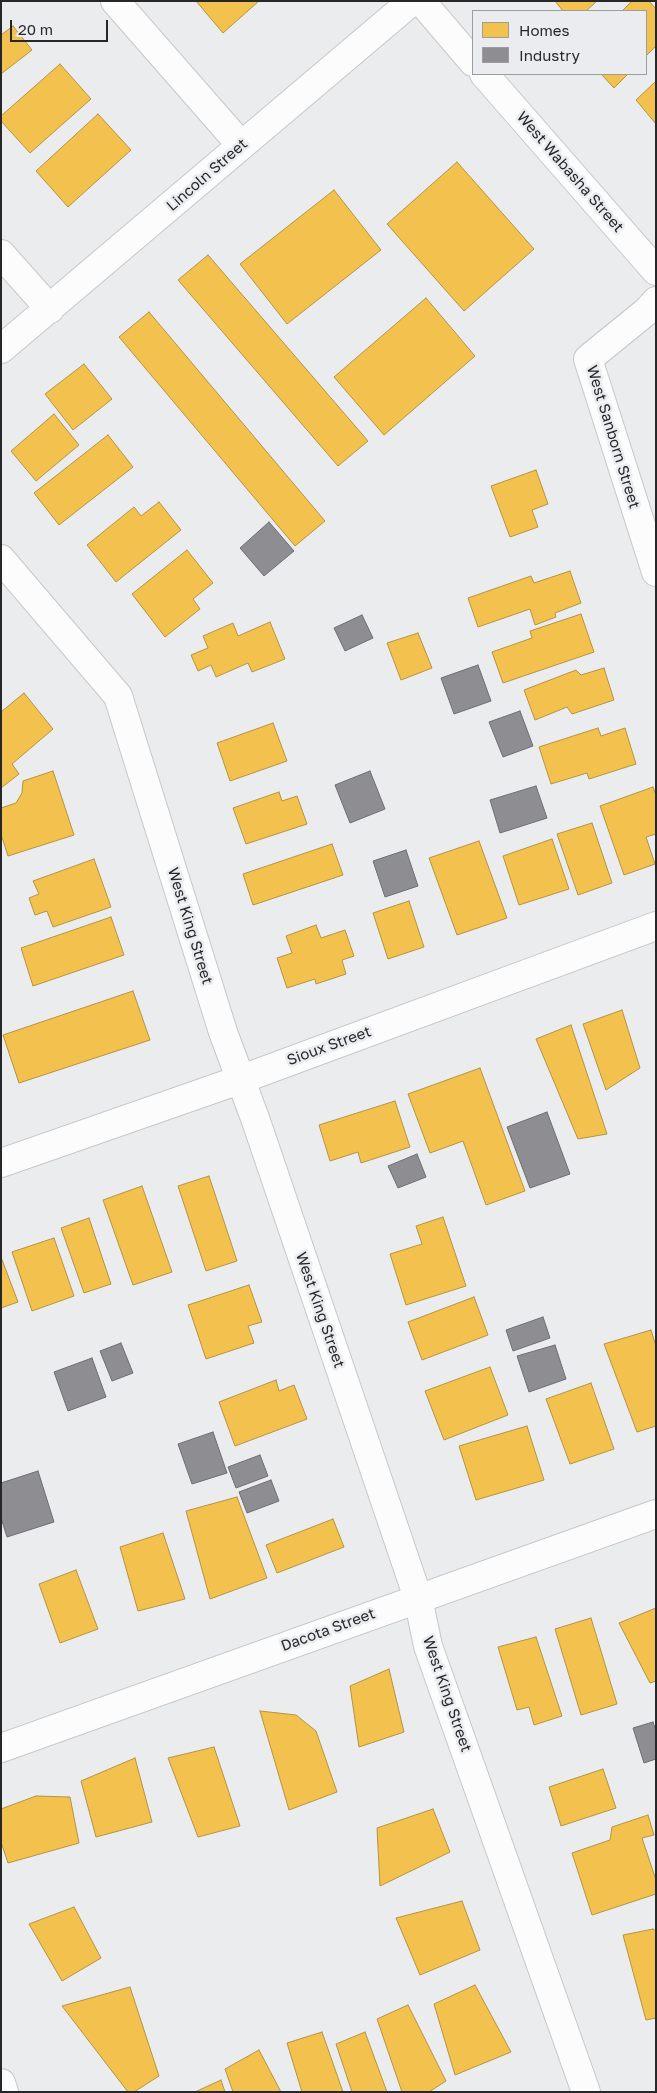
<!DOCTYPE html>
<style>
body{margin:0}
#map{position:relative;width:657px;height:2093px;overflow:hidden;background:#ebecee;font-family:"Golos Text",sans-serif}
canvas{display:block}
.frame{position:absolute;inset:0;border:2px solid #262728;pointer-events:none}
.legend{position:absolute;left:472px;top:10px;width:175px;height:65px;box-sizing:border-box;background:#eaecef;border:1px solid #9c9d9f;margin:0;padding:6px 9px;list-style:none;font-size:15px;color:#262728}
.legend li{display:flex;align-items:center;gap:10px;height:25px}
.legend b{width:25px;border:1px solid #9c9d9f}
.scale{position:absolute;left:10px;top:20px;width:98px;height:22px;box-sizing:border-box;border:2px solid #262728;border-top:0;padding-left:6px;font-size:15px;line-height:18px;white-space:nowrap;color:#262728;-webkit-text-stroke:4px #eaecef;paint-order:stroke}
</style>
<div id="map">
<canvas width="657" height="2093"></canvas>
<div class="frame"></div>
<ul class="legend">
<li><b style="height:14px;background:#f2c14e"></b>Homes</li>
<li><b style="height:14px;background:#8d8d92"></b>Industry</li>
</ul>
<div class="scale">20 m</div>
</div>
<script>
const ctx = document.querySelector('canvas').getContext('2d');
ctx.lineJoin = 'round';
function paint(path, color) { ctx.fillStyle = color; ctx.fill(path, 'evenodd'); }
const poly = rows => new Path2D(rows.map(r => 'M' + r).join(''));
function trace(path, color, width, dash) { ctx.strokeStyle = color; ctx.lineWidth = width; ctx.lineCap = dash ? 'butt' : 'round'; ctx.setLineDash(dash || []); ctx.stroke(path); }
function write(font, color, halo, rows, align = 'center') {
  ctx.font = font + ' "Golos Text",sans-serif'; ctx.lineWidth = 5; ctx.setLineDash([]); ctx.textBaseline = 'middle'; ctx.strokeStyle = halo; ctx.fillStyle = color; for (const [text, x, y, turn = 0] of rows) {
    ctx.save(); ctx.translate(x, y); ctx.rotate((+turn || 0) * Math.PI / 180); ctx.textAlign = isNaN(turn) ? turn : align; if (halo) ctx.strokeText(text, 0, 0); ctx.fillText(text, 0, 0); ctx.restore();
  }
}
const homes = poly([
 [196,1,259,1,223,33,196,1],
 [555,1,597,1,586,11,563,11,555,1],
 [632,1,649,1,656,9,656,46,646,56,646,11,622,11,632,1],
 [13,26,32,50,1,74,1,35,13,26],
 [60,64,91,99,30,153,1,121,1,116,60,64],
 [601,74,628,74,614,88,601,74],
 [656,81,656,124,636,100,656,81],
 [98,114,131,150,68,207,36,171,98,114],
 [457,162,534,249,464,311,387,224,457,162],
 [334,190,381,250,287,324,240,264,334,190],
 [208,255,368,441,338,466,178,280,208,255],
 [426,298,475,356,384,435,334,377,426,298],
 [149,312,325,521,295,546,119,337,149,312],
 [84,364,112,399,73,430,45,394,84,364],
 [54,414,79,445,36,481,11,451,54,414],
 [108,435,133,467,59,525,34,493,108,435],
 [536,470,548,504,532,510,538,527,510,537,491,486,536,470],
 [159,502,181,530,116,582,87,545,134,507,141,516,159,502],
 [187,550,213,583,193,599,200,609,165,637,132,594,187,550],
 [570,571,581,603,555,613,556,617,535,625,530,609,478,627,468,598,531,576,534,583,570,571],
 [581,614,594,652,503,683,492,652,532,638,530,631,581,614],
 [270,622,285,659,252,672,248,663,216,677,211,665,198,671,191,655,208,648,203,636,233,623,238,636,270,622],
 [418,633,432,668,401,680,387,643,418,633],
 [604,668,614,700,572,714,567,707,535,720,524,690,576,670,581,675,604,668],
 [24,693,53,729,12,764,19,774,1,788,1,712,24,693],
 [273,723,287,761,230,781,217,743,273,723],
 [598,728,601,736,625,728,636,764,589,779,587,773,551,784,539,747,598,728],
 [53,771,74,835,8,856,1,834,1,808,16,803,22,793,23,781,53,771],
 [653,787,656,795,656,834,646,837,655,864,624,875,600,806,653,787],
 [279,792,282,801,297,796,307,824,246,844,233,808,279,792],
 [592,823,612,883,578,895,557,834,592,823],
 [552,839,569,889,519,905,503,856,552,839],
 [479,841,507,918,457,935,429,858,479,841],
 [332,844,343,875,253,905,243,874,332,844],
 [94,859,111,907,53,927,47,911,35,915,29,898,39,894,33,881,94,859],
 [409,901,424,947,388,959,373,913,409,901],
 [111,917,124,955,33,986,21,948,111,917],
 [316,925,321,938,345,930,354,956,342,960,346,974,316,984,315,979,287,988,277,958,292,953,286,936,316,925],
 [133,991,150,1040,19,1083,3,1035,133,991],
 [622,1010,640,1068,606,1090,583,1024,622,1010],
 [571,1025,607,1134,578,1139,536,1039,571,1025],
 [480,1068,525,1191,486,1205,463,1141,430,1153,408,1094,480,1068],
 [395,1101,410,1147,361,1163,358,1152,330,1161,319,1125,395,1101],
 [209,1176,237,1261,206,1271,178,1186,209,1176],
 [142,1186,172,1272,133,1285,103,1200,142,1186],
 [443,1217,466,1286,406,1305,390,1254,422,1244,416,1226,443,1217],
 [89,1218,111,1284,84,1293,61,1228,89,1218],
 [54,1238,74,1296,32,1311,12,1252,54,1238],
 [1,1257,18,1302,1,1308,1,1257],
 [249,1285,262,1322,248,1326,254,1343,206,1359,188,1305,249,1285],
 [474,1297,488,1335,422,1360,408,1322,474,1297],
 [651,1330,656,1346,656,1426,637,1432,604,1344,651,1330],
 [490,1367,508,1415,444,1440,425,1391,490,1367],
 [276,1380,279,1391,294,1385,307,1419,235,1446,219,1402,276,1380],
 [591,1383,614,1449,570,1464,546,1399,591,1383],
 [527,1426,544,1480,476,1500,459,1446,527,1426],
 [237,1497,267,1578,210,1599,186,1511,237,1497],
 [333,1519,344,1547,277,1573,266,1545,333,1519],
 [163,1533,185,1599,138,1611,120,1547,163,1533],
 [76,1570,98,1629,60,1643,39,1584,76,1570],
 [656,1608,656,1681,650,1683,619,1623,656,1608],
 [591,1618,617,1704,581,1715,555,1629,591,1618],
 [536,1637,562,1716,534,1725,529,1707,517,1710,498,1647,536,1637],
 [389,1669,404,1732,359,1747,350,1686,389,1669],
 [260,1711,296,1715,316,1731,337,1792,289,1810,260,1711],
 [214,1747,240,1826,198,1837,168,1758,214,1747],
 [135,1758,152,1822,96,1837,81,1781,135,1758],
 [603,1769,616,1808,561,1826,549,1787,603,1769],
 [36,1796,70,1797,79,1843,8,1863,1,1842,1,1809,36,1796],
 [433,1809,450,1852,380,1886,377,1828,433,1809],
 [648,1815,654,1835,642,1838,656,1880,656,1894,592,1915,572,1853,610,1840,612,1827,648,1815],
 [462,1901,480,1950,420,1975,396,1918,462,1901],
 [74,1907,101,1958,62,1981,29,1924,74,1907],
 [653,1929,656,1931,656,2018,646,2020,623,1935,653,1929],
 [475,1985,511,2052,455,2075,434,2004,475,1985],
 [130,1987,159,2076,134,2092,128,2092,62,2006,130,1987],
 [408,2005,446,2081,429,2092,402,2092,377,2019,408,2005],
 [322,2032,343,2092,302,2092,287,2043,322,2032],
 [365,2032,387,2092,352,2092,336,2044,365,2032],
 [259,2050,281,2092,233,2092,225,2069,259,2050],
 [221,2080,225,2092,195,2092,221,2080]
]);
const industry = poly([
 [269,522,294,551,264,576,240,548,269,522],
 [362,615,373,638,345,651,334,628,362,615],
 [478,665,491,701,454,714,441,678,478,665],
 [520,711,533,746,503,757,489,722,520,711],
 [370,771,385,809,350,823,335,785,370,771],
 [536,786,547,818,500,833,490,800,536,786],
 [406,850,418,886,385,897,373,861,406,850],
 [547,1112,570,1174,530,1188,507,1127,547,1112],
 [417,1154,426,1177,398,1188,388,1166,417,1154],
 [543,1317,550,1338,513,1351,506,1330,543,1317],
 [121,1343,133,1373,112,1381,100,1351,121,1343],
 [555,1345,566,1379,529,1392,517,1356,555,1345],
 [92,1358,106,1397,68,1411,54,1372,92,1358],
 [213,1432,227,1473,192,1484,178,1444,213,1432],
 [260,1455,268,1476,236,1488,228,1467,260,1455],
 [38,1471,54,1522,7,1537,1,1518,1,1483,38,1471],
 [271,1480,279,1501,247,1513,239,1492,271,1480],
 [653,1722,656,1731,656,1759,644,1763,633,1728,653,1722]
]);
const minor = poly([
 [115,1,241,145],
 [421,1,473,62],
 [484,74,656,271],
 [1,254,50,309],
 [656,301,647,311,588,359,656,572],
 [1,349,412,1],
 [1,559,118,696,223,1032,256,1121,418,1598,428,1646,586,2092],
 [1,1163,242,1079,656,926],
 [1,1748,656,1514],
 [1,2083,4,2092]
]);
const streetNames = [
 ["West Wabasha Street",570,172,49],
 ["Lincoln Street",207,175,-41],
 ["West Sanborn Street",613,437,73],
 ["West King Street",190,926,73],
 ["Sioux Street",329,1046,-20],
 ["West King Street",320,1310,71],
 ["Dacota Street",328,1630,-20],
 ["West King Street",447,1694,71]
];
paint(homes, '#f2c14e');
trace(homes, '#b59343', 1);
paint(industry, '#8d8d92');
trace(industry, '#6e6e72', 1);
trace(minor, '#c7c7c9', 30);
trace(minor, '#fcfcfc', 28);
write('15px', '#262728', '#eaecef', streetNames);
</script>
